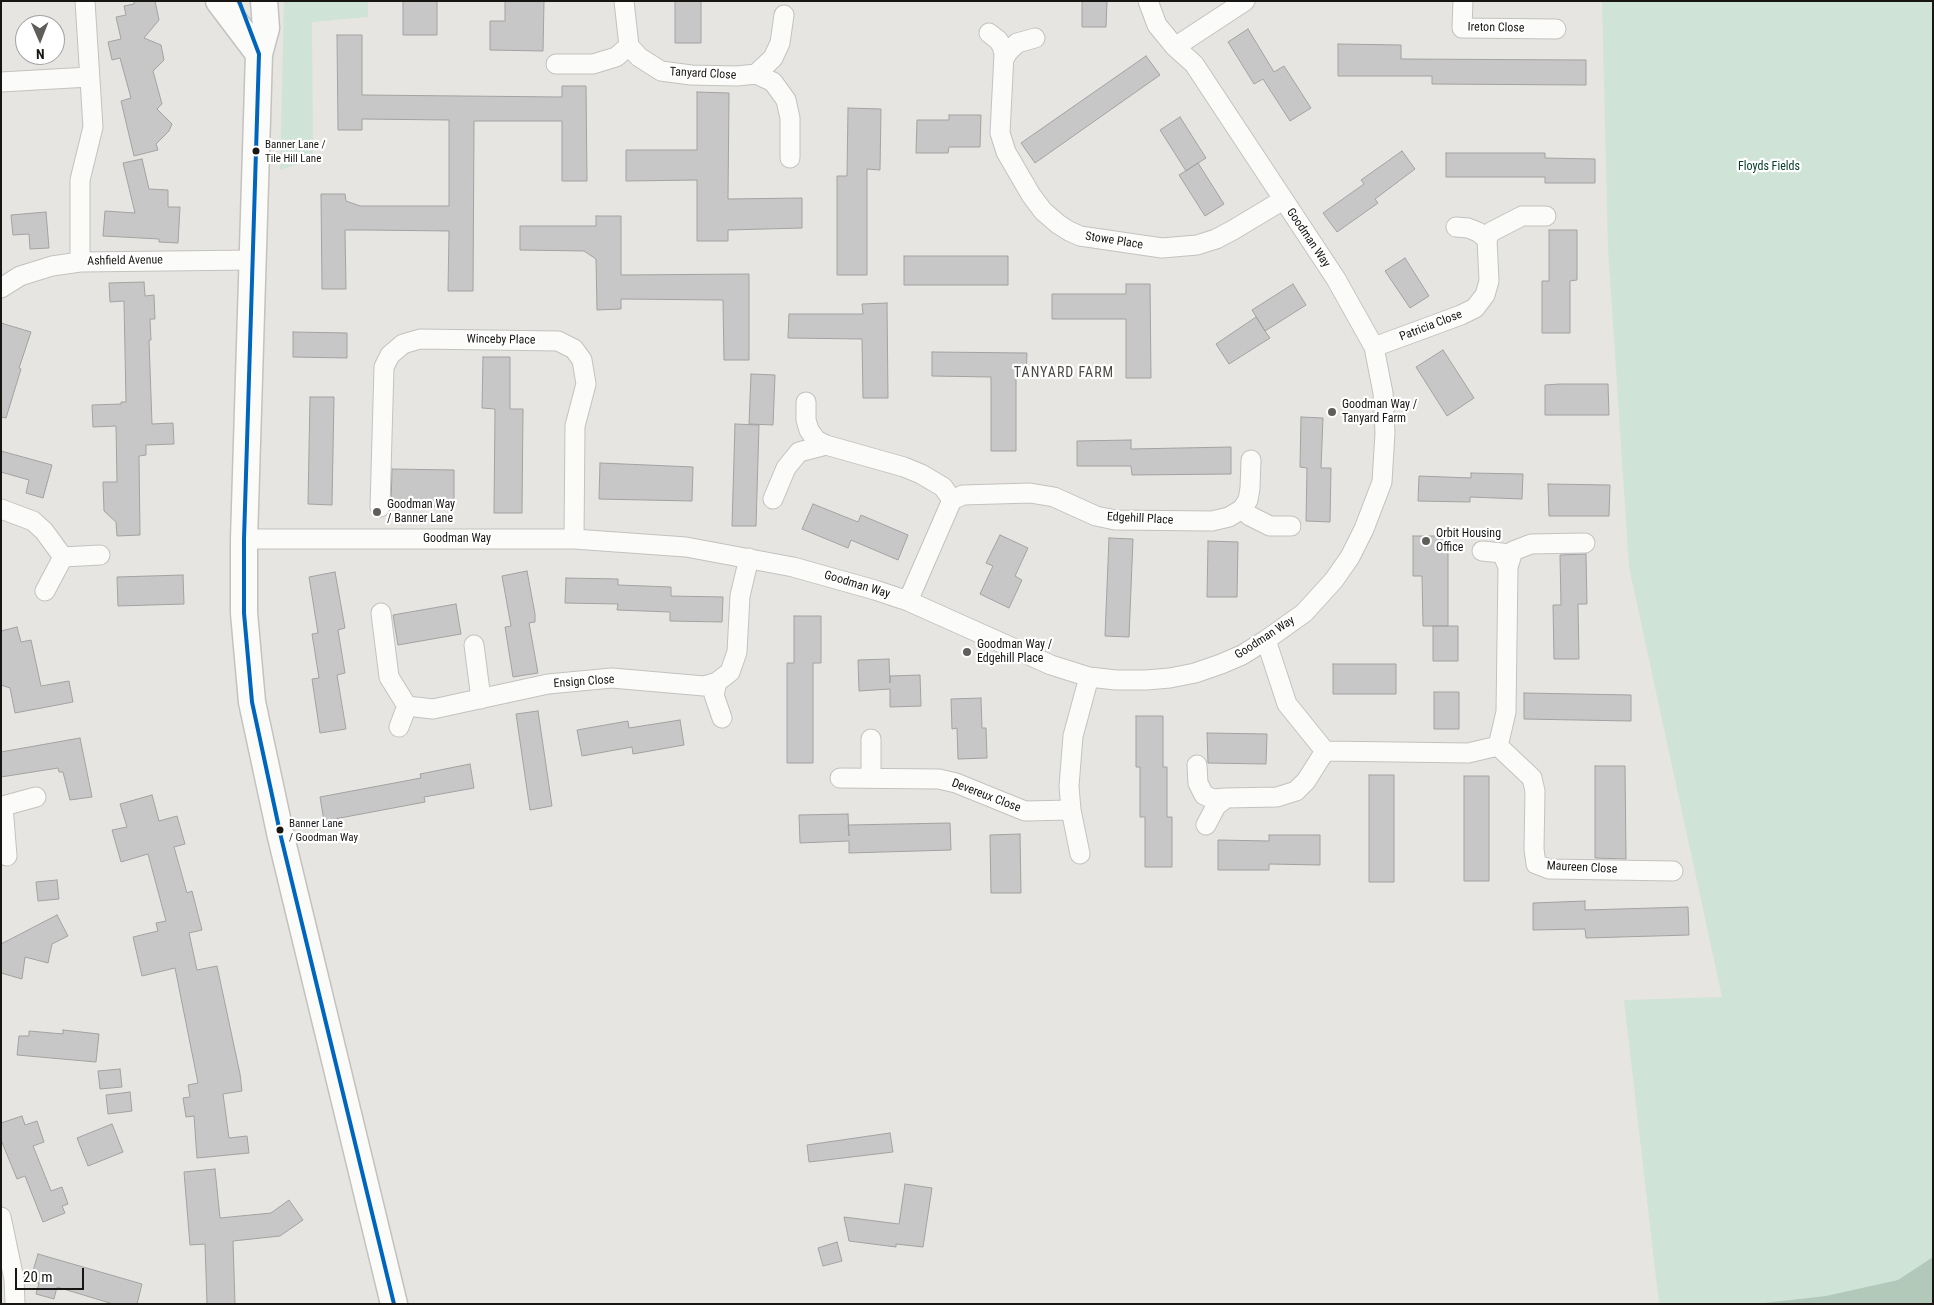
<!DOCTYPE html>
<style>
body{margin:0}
#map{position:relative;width:1934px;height:1305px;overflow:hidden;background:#e7e5e1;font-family:"Roboto Condensed",sans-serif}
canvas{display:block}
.frame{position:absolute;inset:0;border:2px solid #181613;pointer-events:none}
.north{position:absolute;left:15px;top:15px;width:50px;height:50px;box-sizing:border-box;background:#fff;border:1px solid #a3a2a1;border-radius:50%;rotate:179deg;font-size:14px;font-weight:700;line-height:20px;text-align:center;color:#181613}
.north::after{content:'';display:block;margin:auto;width:18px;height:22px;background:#605e5b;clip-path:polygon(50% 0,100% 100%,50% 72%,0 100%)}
.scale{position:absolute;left:15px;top:1268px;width:69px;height:22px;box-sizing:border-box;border:2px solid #181613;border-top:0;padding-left:6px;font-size:15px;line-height:18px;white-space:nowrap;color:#181613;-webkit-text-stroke:4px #fff;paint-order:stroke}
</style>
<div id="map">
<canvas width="1934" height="1305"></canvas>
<div class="frame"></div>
<div class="north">N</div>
<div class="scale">20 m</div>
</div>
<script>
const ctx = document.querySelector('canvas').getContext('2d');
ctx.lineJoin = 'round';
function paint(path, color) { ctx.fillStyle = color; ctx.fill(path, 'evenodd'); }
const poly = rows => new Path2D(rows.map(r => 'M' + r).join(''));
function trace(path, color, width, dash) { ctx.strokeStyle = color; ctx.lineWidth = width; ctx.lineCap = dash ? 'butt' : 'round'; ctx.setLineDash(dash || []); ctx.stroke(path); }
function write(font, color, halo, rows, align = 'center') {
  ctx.font = font + ' "Roboto Condensed",sans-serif'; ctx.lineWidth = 4.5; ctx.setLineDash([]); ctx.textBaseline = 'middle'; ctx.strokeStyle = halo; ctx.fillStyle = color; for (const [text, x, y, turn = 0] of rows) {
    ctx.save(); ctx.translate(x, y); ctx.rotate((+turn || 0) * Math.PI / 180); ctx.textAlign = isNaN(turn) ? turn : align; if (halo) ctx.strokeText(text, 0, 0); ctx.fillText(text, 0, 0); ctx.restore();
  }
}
const green = poly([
 [284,1,368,1,368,17,312,22,313,159,280,170],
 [1602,1,1933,1,1933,1304,1659,1304,1624,1000,1722,997,1629,567,1608,248]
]);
const forest = poly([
 [1933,1257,1933,1304,1755,1304,1826,1296,1898,1280]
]);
const building = poly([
 [134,1,155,1,159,20,144,38,161,45,164,60,153,71,162,104,157,109,172,124,169,131,156,144,158,150,134,156,121,101,131,98,120,58,112,60,108,42,121,39,116,17,126,15,124,6,134,4,134,1],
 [403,1,437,1,437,35,403,35,403,1],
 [505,1,544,1,543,51,490,50,490,21,505,21,505,1],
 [675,1,701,1,701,43,675,43,675,1],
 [1082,1,1107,1,1106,27,1082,27,1082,1],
 [1248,29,1274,72,1284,66,1311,108,1290,121,1263,79,1254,84,1228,42,1248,29],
 [337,35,362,35,362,95,562,97,562,86,586,86,587,181,562,181,562,121,474,121,473,291,448,291,449,231,368,230,345,230,346,289,322,289,321,194,345,194,346,201,360,206,449,206,449,120,362,119,362,130,338,130,337,35],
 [1338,44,1401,45,1401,59,1586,60,1586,85,1432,84,1432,76,1338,76,1338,44],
 [1146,56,1160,75,1035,163,1021,143,1146,56],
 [697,92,729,93,728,199,802,198,802,228,728,230,728,241,697,241,697,180,626,181,626,150,697,150,697,92],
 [848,108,881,109,880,170,867,169,867,275,837,275,837,176,847,176,848,108],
 [949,115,981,115,980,147,949,147,948,153,916,153,917,120,949,120,949,115],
 [1180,117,1206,158,1186,171,1160,130,1180,117],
 [1402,151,1415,169,1375,199,1378,203,1337,232,1323,213,1364,184,1361,180,1402,151],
 [1446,153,1545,153,1545,158,1595,159,1595,183,1545,183,1545,177,1446,177,1446,153],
 [142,159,149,189,168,190,168,207,180,207,178,243,159,242,159,239,103,236,105,211,135,213,123,163,142,159],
 [1198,163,1224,204,1205,216,1179,175,1198,163],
 [46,212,49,248,30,249,29,234,13,235,11,215,46,212],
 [596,216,621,216,621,275,749,274,749,360,724,360,723,300,621,299,621,309,597,310,596,259,584,251,520,250,520,226,596,226,596,216],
 [1549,230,1577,230,1577,280,1570,281,1570,333,1542,333,1542,281,1549,281,1549,230],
 [904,256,1008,256,1008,285,904,285,904,256],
 [1405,258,1429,296,1410,308,1385,271,1405,258],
 [144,282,145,296,154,295,155,319,150,319,151,340,149,340,152,424,173,423,174,444,146,445,146,455,139,456,140,535,117,536,116,522,104,511,103,482,117,482,116,426,93,427,92,405,121,404,121,402,126,402,124,301,110,302,109,283,144,282],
 [1126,284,1150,284,1151,378,1126,378,1126,319,1052,319,1052,294,1126,294,1126,284],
 [1293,284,1306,305,1265,331,1270,338,1229,364,1216,344,1256,317,1265,331,1252,310,1293,284],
 [887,303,888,398,863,398,862,339,788,338,789,314,863,314,862,304,887,303],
 [1,323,31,332,19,368,21,369,6,418,1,417,1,323],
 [293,332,347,333,347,358,293,357,293,332],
 [1443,350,1474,398,1447,416,1416,367,1443,350],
 [932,352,1027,353,1026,377,1016,377,1016,451,991,451,991,377,932,376,932,352],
 [483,357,510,357,510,409,523,409,522,513,494,513,495,409,482,408,483,357],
 [751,374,775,375,773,425,749,424,751,374],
 [1560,384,1608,384,1609,415,1545,415,1545,385,1560,384],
 [310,397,334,397,332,505,308,504,310,397],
 [1301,417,1323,418,1321,468,1331,468,1330,522,1306,521,1307,468,1300,467,1301,417],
 [735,424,759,425,756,526,732,526,735,424],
 [1131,440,1131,449,1231,447,1231,474,1132,475,1131,466,1077,466,1077,441,1131,440],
 [1,451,52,465,43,498,26,493,29,480,1,472,1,451],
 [600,463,693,467,692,501,599,499,600,463],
 [392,469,454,470,454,507,391,506,392,469],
 [1471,473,1523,474,1522,499,1470,497,1470,502,1418,501,1419,476,1471,478,1471,473],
 [1548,484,1610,485,1609,516,1549,516,1548,484],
 [813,504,858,522,861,515,908,535,898,560,851,540,848,548,802,529,813,504],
 [1000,535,1028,548,1015,576,1022,580,1009,608,980,594,993,566,986,563,1000,535],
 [1413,536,1448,536,1448,626,1423,626,1422,576,1413,576,1413,536],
 [1109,538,1133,539,1129,637,1105,636,1109,538],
 [1208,541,1238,542,1237,597,1207,597,1208,541],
 [1586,554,1587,604,1578,604,1579,659,1554,659,1553,605,1561,605,1560,555,1586,554],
 [527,571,535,614,535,622,529,623,538,673,513,677,505,627,511,626,502,576,527,571],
 [335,572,345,628,338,630,345,673,337,675,346,729,320,733,312,679,319,678,312,634,318,633,309,577,335,572],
 [183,575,184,604,118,606,117,577,183,575],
 [566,578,618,579,618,585,671,587,671,596,723,597,722,622,670,621,670,612,617,610,618,604,565,603,566,578],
 [456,604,461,634,398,645,393,615,456,604],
 [794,616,821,616,821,663,813,663,813,763,787,763,787,663,794,663,794,616],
 [1433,626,1458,626,1458,661,1433,661,1433,626],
 [17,627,21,642,31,640,41,686,69,681,73,702,15,713,10,688,1,685,1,631,17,627],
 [889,659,890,683,890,676,920,675,921,706,890,707,890,689,859,691,858,660,889,659],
 [1333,664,1396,664,1396,694,1333,694,1333,664],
 [1434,692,1459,692,1459,729,1434,729,1434,692],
 [1524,693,1631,695,1631,721,1524,719,1524,693],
 [981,698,982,728,986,728,987,758,958,759,957,728,952,729,951,699,981,698],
 [538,711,552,806,530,810,516,714,538,711],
 [1136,716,1163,716,1163,767,1167,767,1167,817,1172,817,1172,867,1145,867,1145,817,1140,817,1140,767,1136,767,1136,716],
 [680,720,684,745,633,754,632,747,582,756,577,730,628,721,629,728,680,720],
 [1207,733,1267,734,1266,764,1208,763,1207,733],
 [80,738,92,797,70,800,63,772,59,772,58,768,1,777,1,752,80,738],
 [470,764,474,788,424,797,425,802,324,821,320,797,421,778,420,774,470,764],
 [1595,766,1625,766,1626,859,1595,858,1595,766],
 [1369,775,1394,775,1394,882,1369,882,1369,775],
 [1464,776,1489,776,1489,881,1464,881,1464,776],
 [152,795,159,821,177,816,185,844,174,847,187,893,192,891,202,930,189,933,197,970,217,966,240,1074,242,1091,223,1094,229,1138,247,1136,249,1153,197,1158,194,1116,186,1117,183,1098,190,1097,188,1085,198,1083,175,968,142,976,133,937,158,931,156,923,166,921,148,854,121,862,112,830,127,827,120,804,152,795],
 [848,814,849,836,848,825,950,823,951,850,849,853,849,841,800,843,799,815,848,814],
 [1020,834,1021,893,991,893,990,835,1020,834],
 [1269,835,1320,835,1320,865,1269,864,1269,870,1218,870,1218,840,1269,841,1269,835],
 [57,880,59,899,38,901,36,882,57,880],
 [1585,901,1585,910,1688,907,1689,935,1586,938,1585,929,1533,930,1533,903,1585,901],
 [57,915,68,936,52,944,48,963,25,957,22,979,1,973,1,944,57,915],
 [63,1030,99,1034,96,1062,17,1055,19,1036,29,1036,29,1031,63,1034,63,1030],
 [120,1069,122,1087,100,1089,98,1071,120,1069],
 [130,1092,132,1111,108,1114,106,1095,130,1092],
 [22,1116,25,1125,37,1121,44,1142,33,1146,51,1191,62,1187,68,1204,62,1206,65,1213,43,1222,25,1176,17,1179,1,1140,1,1123,22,1116],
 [112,1124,123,1152,88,1166,77,1138,112,1124],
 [890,1133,893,1152,809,1162,807,1145,890,1133],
 [215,1169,220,1218,271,1213,289,1200,303,1220,280,1236,233,1241,235,1304,207,1304,205,1244,190,1245,184,1172,215,1169],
 [905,1184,932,1188,923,1247,896,1244,896,1247,849,1241,844,1217,899,1224,905,1184],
 [837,1242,842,1261,823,1266,818,1248,837,1242],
 [38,1254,142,1284,137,1304,113,1304,57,1287,54,1299,36,1294,39,1283,30,1281,38,1254]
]);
const street = poly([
 [624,1,629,46,639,57,661,71,691,75,737,76,756,74,773,82,786,100,790,118,790,158],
 [1463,1,1462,28,1556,29],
 [989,33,998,40,1002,46,1004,54,1000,133,1006,152,1031,195,1043,211,1058,224,1069,231,1080,236,1162,248,1197,245,1216,239,1233,230,1283,200],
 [1175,47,1245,1],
 [1004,59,1008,52,1017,43,1035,38],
 [556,64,593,64,616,57,629,46],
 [756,74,773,58,780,43,784,15],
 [1,82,89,77],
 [1456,227,1468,228,1478,232,1487,239],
 [80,262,80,180,93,127,85,1],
 [1,288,20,276,52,266,80,262,253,260],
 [1374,347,1461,315,1475,308,1485,295,1489,281,1487,239,1491,232,1522,216,1546,216],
 [806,402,806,420,809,430,816,440,826,445,904,467,921,474,943,487,952,500,963,495,1030,493,1054,497,1096,516,1115,520,1212,521,1229,517,1242,509,1248,500,1250,488,1251,460],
 [773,499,786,468,799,452,826,445],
 [380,507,384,367,390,355,403,344,420,339,558,341,574,349,582,360,586,384,575,426,574,539],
 [1,509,33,521,44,531,63,557,100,555],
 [1242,509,1250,516,1270,526,1291,526],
 [244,539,574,539,686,547,793,567,875,590,908,601,1051,665,1089,677,1116,680,1146,680,1170,678,1195,673,1221,664,1242,655,1266,640,1304,613,1334,580,1350,557,1364,529,1382,482,1385,433,1383,393,1374,347,1336,279,1194,64,1175,47,1157,25,1148,1],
 [1482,551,1502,553,1508,567,1506,712,1498,746],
 [1508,567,1513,551,1531,544,1585,543],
 [45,591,63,557],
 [908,601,952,500],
 [381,613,389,677,407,706],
 [1266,640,1287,704,1325,751,1468,753,1498,746,1532,778,1535,791,1534,849,1536,864,1549,869,1673,871],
 [474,645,481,699],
 [722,718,714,695,717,682,730,672,737,652,740,596,749,558],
 [399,727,407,706,433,709,548,684,612,678,704,686,717,682],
 [1197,765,1198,783,1204,795,1213,799,1226,798],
 [840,778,939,779,956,783,1025,811,1071,810,1069,786,1073,736,1089,677],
 [871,778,871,739],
 [1071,810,1080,854],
 [1206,825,1216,806,1226,798,1277,797,1296,791,1306,781,1325,751],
 [7,856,3,806,36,797],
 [1,1217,14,1279,15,1304]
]);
const secondary = poly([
 [219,1,259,54],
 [264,1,266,28,259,54,244,539,244,613,252,702,281,837,394,1304]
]);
const bus1 = poly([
 [239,1,259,54,244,539,244,613,252,702,281,837,394,1304]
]);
const markers = [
 [256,151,4.5,"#181613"],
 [1332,412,5,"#605e5b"],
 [377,512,5,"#605e5b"],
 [1426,541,5,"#605e5b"],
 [967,652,5,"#605e5b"],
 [280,830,4.5,"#181613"]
];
const busNames = [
 ["Banner Lane /",265,145],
 ["Tile Hill Lane",265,159],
 ["Banner Lane",289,824],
 ["/ Goodman Way",289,838]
];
const streetNames = [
 ["Ireton Close",1496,28,1],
 ["Tanyard Close",703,74,3],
 ["Goodman Way",1308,238,56],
 ["Stowe Place",1114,241,9],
 ["Ashfield Avenue",125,261,-1],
 ["Patricia Close",1431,326,-21],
 ["Winceby Place",501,340,1],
 ["Edgehill Place",1140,519,3],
 ["Goodman Way",457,539],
 ["Goodman Way",857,585,17],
 ["Goodman Way",1265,638,-33],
 ["Ensign Close",584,682,-4],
 ["Devereux Close",986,796,21],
 ["Maureen Close",1582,868,3]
];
const parkNames = [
 ["Floyds Fields",1769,167]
];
const poiNames = [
 ["Goodman Way /",1342,405],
 ["Tanyard Farm",1342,419],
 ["Goodman Way",387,505],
 ["/ Banner Lane",387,519],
 ["Orbit Housing",1436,534],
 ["Office",1436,548],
 ["Goodman Way /",977,645],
 ["Edgehill Place",977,659]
];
const neighbourhoodNames = [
 ["TANYARD FARM",1064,373]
];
paint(green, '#d0e3d7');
paint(forest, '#b2c9ba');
paint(building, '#c8c7c7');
trace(building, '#a3a2a2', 1);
trace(street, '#c4c2bf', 21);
trace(secondary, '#c4c2bf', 29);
trace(street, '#fbfbfa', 19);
trace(secondary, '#fbfbfa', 26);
trace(bus1, '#0065bd', 4);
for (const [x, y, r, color] of markers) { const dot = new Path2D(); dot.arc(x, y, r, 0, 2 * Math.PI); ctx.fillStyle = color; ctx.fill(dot); trace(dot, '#fff', 2); }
write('11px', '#181613', '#fff', busNames, 'left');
write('12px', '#181613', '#fff', streetNames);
write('12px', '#054029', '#fff', parkNames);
write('12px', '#181613', '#fff', poiNames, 'left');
ctx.letterSpacing = '1px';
write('14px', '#4d4943', '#fff', neighbourhoodNames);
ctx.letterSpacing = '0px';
</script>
